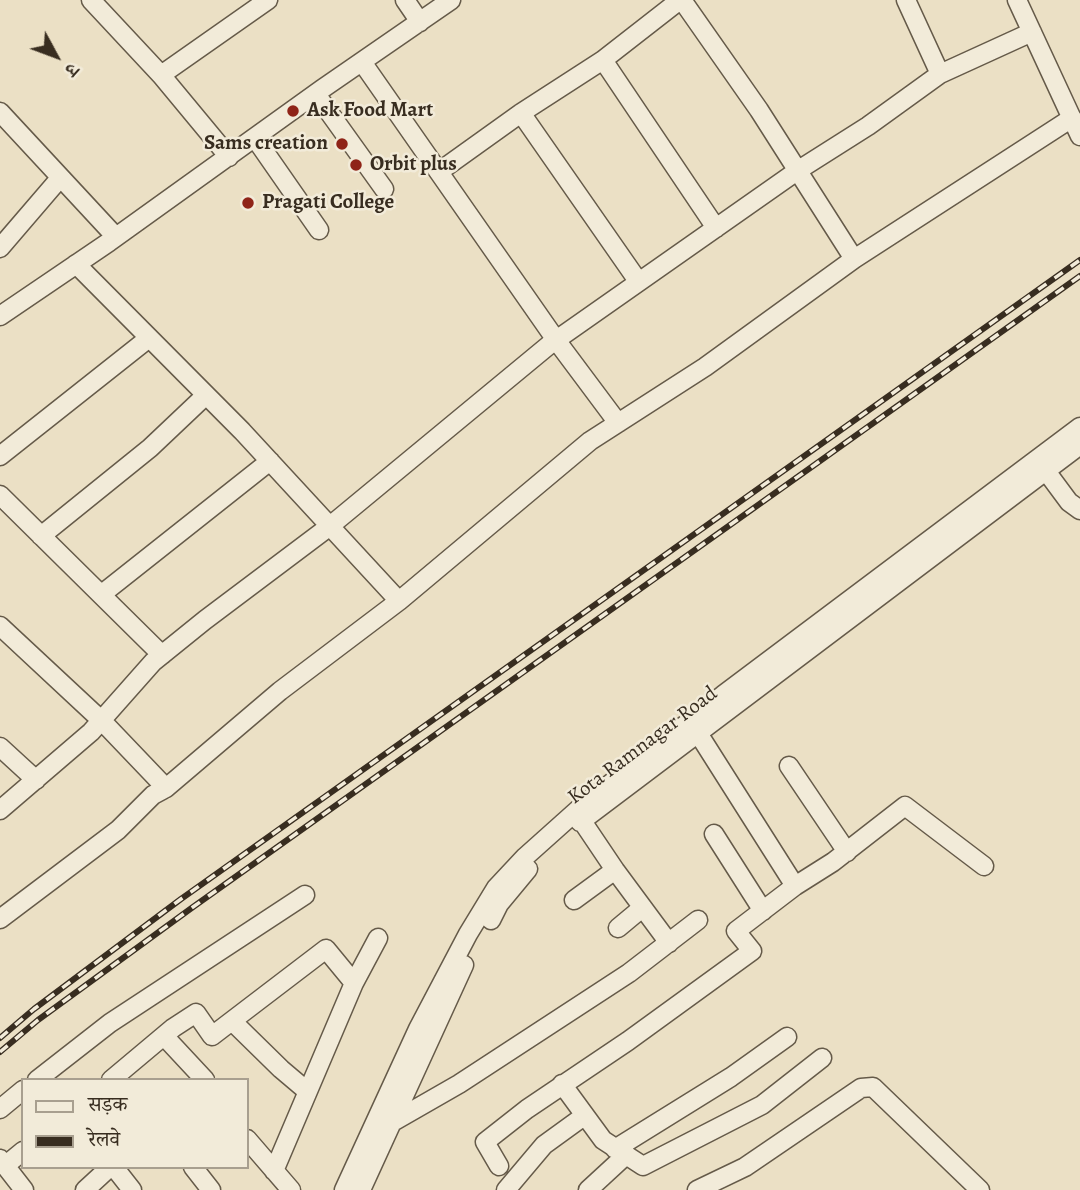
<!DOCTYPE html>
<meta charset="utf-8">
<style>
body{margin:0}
#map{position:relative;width:1080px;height:1190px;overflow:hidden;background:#ebe0c5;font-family:Alegreya,"Noto Serif Devanagari",serif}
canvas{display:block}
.legend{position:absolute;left:21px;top:1078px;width:228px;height:91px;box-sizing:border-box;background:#f2ebd9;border:2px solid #a89f8f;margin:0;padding:9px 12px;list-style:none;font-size:21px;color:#382d20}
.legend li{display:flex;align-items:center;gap:14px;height:35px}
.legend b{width:35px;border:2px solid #a89f8f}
.north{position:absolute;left:21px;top:21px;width:70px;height:70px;-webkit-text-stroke:5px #f2ebd9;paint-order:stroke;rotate:131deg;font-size:19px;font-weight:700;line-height:28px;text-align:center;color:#382d20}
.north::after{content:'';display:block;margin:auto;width:24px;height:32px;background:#382d20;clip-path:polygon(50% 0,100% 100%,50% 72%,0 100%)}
</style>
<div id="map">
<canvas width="1080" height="1190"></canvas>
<ul class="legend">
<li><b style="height:9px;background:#f2ebd9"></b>सड़क</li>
<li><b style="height:9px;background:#382d20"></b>रेलवे</li>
</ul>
<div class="north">उ</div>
</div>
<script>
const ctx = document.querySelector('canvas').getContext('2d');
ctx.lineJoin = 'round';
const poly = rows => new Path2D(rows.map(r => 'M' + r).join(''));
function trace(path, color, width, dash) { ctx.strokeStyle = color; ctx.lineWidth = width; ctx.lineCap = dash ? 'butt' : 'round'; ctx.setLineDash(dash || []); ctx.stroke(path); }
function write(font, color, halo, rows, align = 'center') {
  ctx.font = font + ' Alegreya,serif'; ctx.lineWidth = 5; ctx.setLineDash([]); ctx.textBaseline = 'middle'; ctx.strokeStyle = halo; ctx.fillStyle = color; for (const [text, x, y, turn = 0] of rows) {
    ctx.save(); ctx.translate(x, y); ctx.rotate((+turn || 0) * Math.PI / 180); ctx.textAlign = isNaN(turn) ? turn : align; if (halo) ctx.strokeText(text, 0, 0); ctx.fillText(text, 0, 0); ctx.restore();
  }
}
const minor = poly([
 [91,0,161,75,229,157],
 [405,0,420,22],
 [682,0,759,110,854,259],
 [906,0,940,74],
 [1017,0,1080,136],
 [603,60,716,228],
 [362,62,556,340,618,423],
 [161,75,268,0],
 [316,94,384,189],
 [0,112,116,237],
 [521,113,638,281],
 [255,138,319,230],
 [440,171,521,113,603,60,680,0],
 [0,248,60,178],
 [76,264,242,431,399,601],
 [0,316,109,242,322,89,451,0],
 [0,456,149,338],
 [1046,471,1069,502,1080,510],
 [0,495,162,655],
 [41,536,150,448,206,395],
 [102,594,270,461],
 [0,626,102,721,166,788,153,795,118,830,0,919],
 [703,741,795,886],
 [0,747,36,780],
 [789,766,847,852],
 [166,788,280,691,399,601,590,441,705,367,854,259,1072,118],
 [0,810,91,732,153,662,205,620,330,526,549,345,797,171,868,126,940,74,1032,32],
 [582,821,615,870,669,943],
 [580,822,1080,445],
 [714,834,763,911],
 [574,900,615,870],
 [491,920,499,904,528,869],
 [618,928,642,908],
 [232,1021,281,1069,307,1091],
 [164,1036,205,1080],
 [37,1080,110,1023,305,895],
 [111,1080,173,1028,196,1013,212,1036,326,949,354,983],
 [562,1084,603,1140,643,1166,762,1105,822,1058],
 [0,1109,23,1090],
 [391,1123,459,1084,629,973,698,920],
 [247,1139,291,1190],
 [615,1149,731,1077,787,1037],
 [0,1159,24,1190],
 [6,1165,23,1151],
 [499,1166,485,1142,527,1109,628,1041,752,951,736,931,795,886,833,862,905,806,984,866],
 [114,1167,132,1190],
 [193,1167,211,1190],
 [274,1171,354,983,378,938],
 [85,1190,110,1167],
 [344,1190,418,1029,468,934,496,888,525,857,582,806,723,695,1080,427],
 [361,1190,464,965],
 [506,1190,544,1145,584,1116],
 [588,1190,626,1155],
 [697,1190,745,1167,861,1088,873,1087,980,1190]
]);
const rail = poly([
 [0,1038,34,1009,181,899,1080,260],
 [0,1052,38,1020,193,907,1080,276]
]);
const markers = [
 [293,111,7,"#8f2418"],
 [342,144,7,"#8f2418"],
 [356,165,7,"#8f2418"],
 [248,203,7,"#8f2418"]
];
const poiNames = [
 ["Ask Food Mart",307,111],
 ["Sams creation",328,144,"right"],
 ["Orbit plus",370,165],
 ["Pragati College",262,203]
];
const streetNames = [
 ["Kota Ramnagar Road",643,746,-37]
];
trace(minor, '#655a49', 21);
trace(minor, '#f2ebd9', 18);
trace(rail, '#382d20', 6);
trace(rail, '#f2ebd9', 3.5, [10]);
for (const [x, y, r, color] of markers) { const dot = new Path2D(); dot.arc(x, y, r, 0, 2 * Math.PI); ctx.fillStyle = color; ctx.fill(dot); trace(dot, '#f2ebd9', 2.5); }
write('bold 21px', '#382d20', '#f2ebd9', poiNames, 'left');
write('21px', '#382d20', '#f2ebd9', streetNames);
</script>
